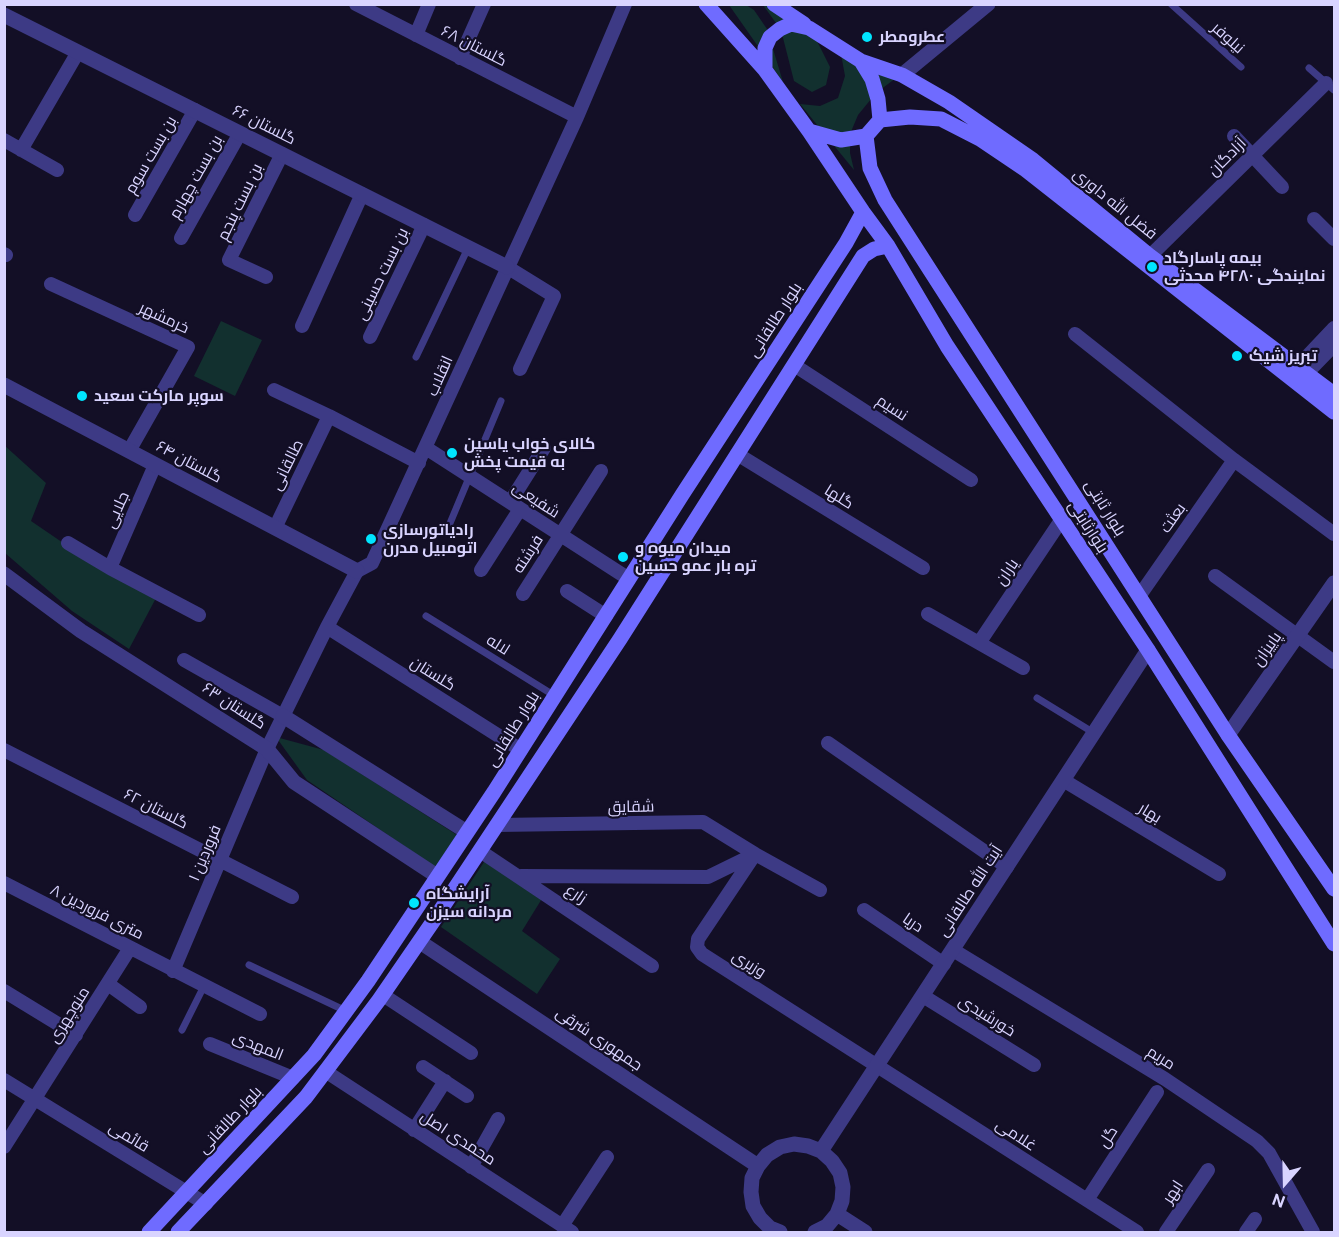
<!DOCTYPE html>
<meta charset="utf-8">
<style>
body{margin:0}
#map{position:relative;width:1339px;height:1237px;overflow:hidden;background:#130f26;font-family:"Public Sans",sans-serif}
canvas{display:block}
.frame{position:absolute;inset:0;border:6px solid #d9d4ff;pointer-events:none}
.north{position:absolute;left:1255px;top:1153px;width:60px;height:60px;-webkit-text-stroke:4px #130f26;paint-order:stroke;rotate:200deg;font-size:16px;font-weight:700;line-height:24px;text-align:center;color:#d9d4ff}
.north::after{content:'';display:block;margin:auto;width:21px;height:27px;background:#d9d4ff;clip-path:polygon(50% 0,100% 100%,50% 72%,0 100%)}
</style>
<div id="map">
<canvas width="1339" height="1237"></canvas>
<div class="frame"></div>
<div class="north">N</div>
</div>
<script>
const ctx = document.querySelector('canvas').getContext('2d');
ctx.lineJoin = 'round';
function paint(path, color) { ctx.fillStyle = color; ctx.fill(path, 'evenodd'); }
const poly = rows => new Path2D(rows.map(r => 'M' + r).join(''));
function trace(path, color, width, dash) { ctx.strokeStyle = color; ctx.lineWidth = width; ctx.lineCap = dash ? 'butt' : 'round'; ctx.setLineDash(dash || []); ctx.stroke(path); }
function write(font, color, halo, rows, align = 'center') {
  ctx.font = font + ' "Public Sans",Cairo,sans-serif'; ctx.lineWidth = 4.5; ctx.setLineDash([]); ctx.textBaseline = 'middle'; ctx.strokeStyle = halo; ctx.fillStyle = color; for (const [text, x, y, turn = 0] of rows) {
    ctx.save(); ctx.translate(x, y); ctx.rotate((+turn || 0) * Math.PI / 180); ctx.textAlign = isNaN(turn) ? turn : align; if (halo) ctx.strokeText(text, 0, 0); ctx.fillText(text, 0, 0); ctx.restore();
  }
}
const green = poly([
 [729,5,746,5,754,10,767,29,783,82],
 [763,5,770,5,817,41,830,67,826,85,812,92,794,81,781,30],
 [841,54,896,78,876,93,858,115,850,134,850,153,854,170,800,104,820,106,838,98,845,76],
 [221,321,262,340,235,396,194,376],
 [4,445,46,483,31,521,97,566,156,598,129,649,72,611,5,553],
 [276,737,324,750,457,835,435,867,307,780],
 [486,859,543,897,522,931,560,959,537,994,441,927]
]);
const service = poly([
 [1171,4,1241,67],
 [1309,68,1334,90],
 [416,357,468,248],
 [448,528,501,401],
 [426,616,555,696],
 [1037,698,1094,733],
 [249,965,346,1011],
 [182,1030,204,986]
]);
const minor = poly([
 [356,4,577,117],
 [416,35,429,4],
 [460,58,484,4],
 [1234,136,1282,187],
 [4,140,57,170],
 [21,150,78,52],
 [135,215,195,110],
 [1314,219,1334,239],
 [181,238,240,133],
 [4,254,6,255],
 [1150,256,1326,83],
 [507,267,554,296,520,369],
 [266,277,229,260,282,154],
 [51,284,188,347,129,451],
 [302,326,362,194],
 [1075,334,1234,460,1334,534],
 [370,337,424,225],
 [794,365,971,480],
 [1298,366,1334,328],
 [1307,373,1334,345],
 [274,390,329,416,419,463],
 [426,448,629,579],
 [737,454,923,568],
 [510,502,544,448],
 [275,528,329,416],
 [68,543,110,568,199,615],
 [110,568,155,465],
 [481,570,520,509],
 [1215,576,1334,662],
 [567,591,606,616],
 [523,594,601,471],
 [1140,595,1234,460],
 [928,614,1023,668],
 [327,627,521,750],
 [979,643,1062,519],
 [184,660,283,716],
 [828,743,1007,867],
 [4,750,292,897],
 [1063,780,1219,874],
 [497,825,703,822,755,854,708,877,521,876],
 [480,851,652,966],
 [4,883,260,1014],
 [820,890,755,854,698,939,697,947,702,954,1137,1232],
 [864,910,944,964],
 [953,950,1165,1079,1257,1141,1269,1153,1313,1232],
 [173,971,267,749,327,627,357,571,372,563,577,117,625,4],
 [108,984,140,1007],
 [4,991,76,1035],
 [383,995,471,1053],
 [923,996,1034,1065],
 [210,1044,293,1078],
 [423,1067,467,1096],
 [325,1071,572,1232],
 [4,1080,206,1204],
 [414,1130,445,1081],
 [4,1147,130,948],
 [471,1167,498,1119],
 [1087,1200,1157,1092],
 [562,1226,607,1157],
 [1166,1232,1208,1170],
 [1246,1232,1255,1219]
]);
const tertiary = poly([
 [4,15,507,267],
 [902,75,988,4],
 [4,385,357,571],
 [4,574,81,631,267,749,294,782,437,876],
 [283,716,467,832],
 [1228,735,1334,583],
 [420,942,758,1166],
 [821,1151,1148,650],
 [837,1214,865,1232],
 [780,1232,770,1228,760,1218,753,1206,751,1192,752,1178,758,1166,767,1155,780,1147,794,1144,808,1146,821,1151,832,1161,840,1173,843,1187,842,1201,837,1214,827,1226,815,1232]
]);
const secondary = poly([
 [706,4,765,70],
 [774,4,804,24],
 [861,61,872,79,878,99,880,120,866,136,841,140,809,131,765,70,765,48,770,37,780,29,791,24,809,28,861,61,902,75,949,102,1033,160,1150,256,1334,394],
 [880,120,910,117,941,119,980,139,1026,170,1334,412],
 [809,131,863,212,888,246,947,346,1148,650,1334,944],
 [866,136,870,168,885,200,1228,735,1334,889],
 [149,1232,314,1055,368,981,494,792,682,495,846,243,863,212],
 [178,1232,306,1097,379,1000,432,923,620,639,863,256,874,249,888,246]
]);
const markers = [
 [867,37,6,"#00e5ff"],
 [1152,267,6,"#00e5ff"],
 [1237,356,6,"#00e5ff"],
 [82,396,6,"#00e5ff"],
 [452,453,6,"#00e5ff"],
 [371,539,6,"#00e5ff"],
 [623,557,6,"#00e5ff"],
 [414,903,6,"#00e5ff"]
];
const poiNames = [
 ["عطرومطر",879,37],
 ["بیمه پاسارگاد",1164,258],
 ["نمایندگی ۴۲۸۰ محدثی",1164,276],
 ["تبریز شیک",1249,356],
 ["سوپر مارکت سعید",94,396],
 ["کالای خواب یاسین",464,444],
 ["به قیمت پخش",464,462],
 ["رادیاتورسازی",383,530],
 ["اتومبیل مدرن",383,548],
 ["میدان میوه و",635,548],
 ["تره بار عمو حسین",635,566],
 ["آرایشگاه",426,894],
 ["مردانه سیزن",426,912]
];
const streetNames = [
 ["نیلوفر",1228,38,42],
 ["گلستان ۶۸",474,46,27],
 ["گلستان ۶۶",264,125,27],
 ["بن بست سوم",151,155,-60],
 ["آزادگان",1227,157,-45],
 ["بن بست چهارم",196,177,-61],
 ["بن بست پنجم",240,202,-64],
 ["فضل الله داوری",1115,204,39],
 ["بن بست حسینی",382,274,-64],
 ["خرمشهر",164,318,25],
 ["بلوار طالقانی",775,320,-57],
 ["انقلاب",440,376,-66],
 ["نسیم",892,408,33],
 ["گلستان ۶۴",189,462,28],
 ["طالقانی",287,465,-64],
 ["گلها",839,497,32],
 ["شفیعی",536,500,33],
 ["بلوار ثابتی",1105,508,58],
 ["جلایی",117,510,-66],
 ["بعثت",1173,518,-55],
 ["بلوارثابتی",1088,527,57],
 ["فرشته",528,554,-57],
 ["یاران",1007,572,-56],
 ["لاله",498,645,32],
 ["پاییزان",1267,649,-55],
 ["گلستان",433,674,32],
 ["گلستان ۶۳",234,706,33],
 ["بلوار طالقانی",513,729,-58],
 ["شقایق",631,807,-1],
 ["گلستان ۶۲",156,809,27],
 ["بهار",1150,813,31],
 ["فروردین ۱",205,853,-67],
 ["آیت الله طالقانی",970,891,-57],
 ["زارع",576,894,34],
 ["۸ متری فروردین",97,912,27],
 ["دریا",913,923,34],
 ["وزیری",749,964,32],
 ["منوچهری",69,1015,-58],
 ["خورشیدی",987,1016,32],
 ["جمهوری شرقی",599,1039,34],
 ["المهدی",258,1046,22],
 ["مریم",1161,1058,32],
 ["بلوار طالقانی",230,1120,-47],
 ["غلامی",1016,1135,33],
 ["قائمی",129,1137,31],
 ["گل",1108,1137,-57],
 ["محمدی اصل",458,1138,33],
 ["ابهر",1173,1192,-57]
];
paint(green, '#12302f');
trace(service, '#3d3a85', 7);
trace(minor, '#3d3a85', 14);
trace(tertiary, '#3d3a85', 15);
trace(secondary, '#6f6bff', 15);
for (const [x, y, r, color] of markers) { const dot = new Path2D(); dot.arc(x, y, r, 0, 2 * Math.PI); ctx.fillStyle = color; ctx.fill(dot); trace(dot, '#130f26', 2); }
write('bold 16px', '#d9d4ff', '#130f26', poiNames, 'left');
write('16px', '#d9d4ff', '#130f26', streetNames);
</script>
